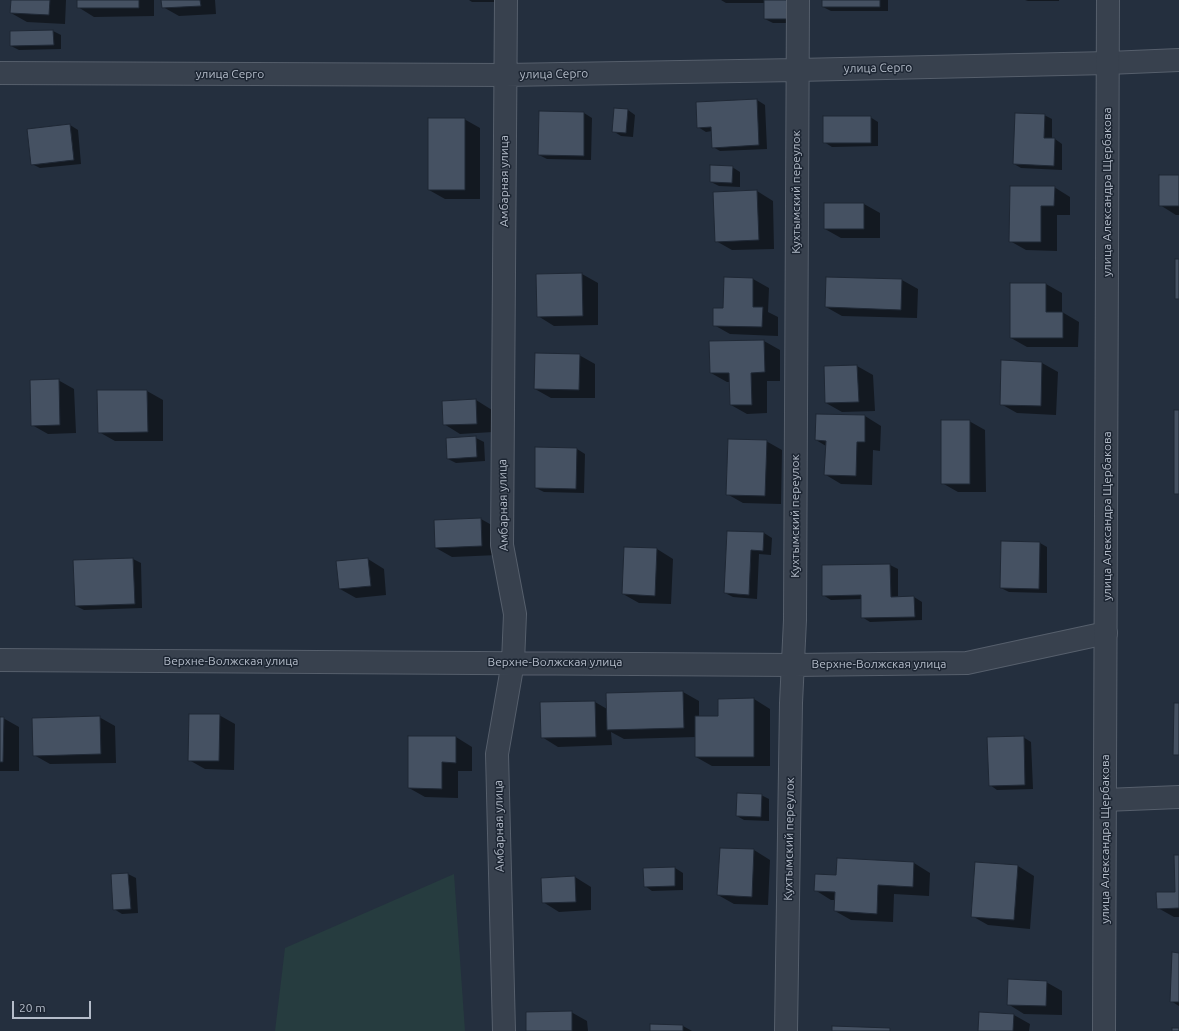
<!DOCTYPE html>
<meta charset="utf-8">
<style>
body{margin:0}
#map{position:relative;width:1179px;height:1031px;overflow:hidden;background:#242f3e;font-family:Ubuntu,sans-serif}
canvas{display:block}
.scale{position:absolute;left:12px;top:1001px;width:79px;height:18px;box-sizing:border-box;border:2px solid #b4bcc9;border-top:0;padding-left:5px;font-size:12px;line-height:14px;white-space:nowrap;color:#b4bcc9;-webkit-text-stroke:3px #1d2633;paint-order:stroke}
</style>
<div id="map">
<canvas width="1179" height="1031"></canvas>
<div class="scale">20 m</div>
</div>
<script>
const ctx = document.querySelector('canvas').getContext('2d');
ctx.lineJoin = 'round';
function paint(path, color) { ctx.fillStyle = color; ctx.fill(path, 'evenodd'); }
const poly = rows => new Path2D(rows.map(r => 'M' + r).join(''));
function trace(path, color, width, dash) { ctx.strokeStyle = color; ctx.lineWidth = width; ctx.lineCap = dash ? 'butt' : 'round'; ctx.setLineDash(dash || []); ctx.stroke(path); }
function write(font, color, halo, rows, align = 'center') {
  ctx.font = font + ' Ubuntu,sans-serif'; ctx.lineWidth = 3; ctx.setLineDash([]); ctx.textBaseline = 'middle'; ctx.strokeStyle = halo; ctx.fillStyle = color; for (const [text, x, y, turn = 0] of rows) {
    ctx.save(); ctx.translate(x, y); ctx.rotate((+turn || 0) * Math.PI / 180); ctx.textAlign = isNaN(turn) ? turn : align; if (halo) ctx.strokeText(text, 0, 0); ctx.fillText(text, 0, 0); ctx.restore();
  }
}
const green = poly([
 [454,874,465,1031,275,1031,285,948]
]);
const shadow = poly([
 [12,0,66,0,65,24,27,22,11,13],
 [78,0,154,0,154,16,94,17,78,7],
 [162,0,215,0,216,14,179,16,163,7],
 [469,0,498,0,497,2,472,2],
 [721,0,796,0,797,23,773,23,765,19,765,3,726,3],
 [823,0,888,0,888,11,831,11,823,7],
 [1025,0,1059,0,1059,1,1028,1],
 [53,31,61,35,61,49,19,50,11,46],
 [757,100,765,105,767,149,720,151,713,147,712,131,706,132,698,127],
 [628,110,635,115,633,137,621,136,613,131],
 [540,112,584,113,592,118,591,160,547,159,539,155],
 [1044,115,1052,119,1052,139,1055,139,1062,144,1062,170,1021,168,1014,164],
 [870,117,878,122,878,146,832,147,824,142],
 [464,119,480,128,480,199,445,199,429,190],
 [70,125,78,130,81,164,40,168,32,164,28,130],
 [732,167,740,172,740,187,719,186,711,182],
 [1179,176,1179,215,1176,215,1160,205],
 [1054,187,1070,197,1070,215,1057,215,1057,251,1026,250,1010,241],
 [757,191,773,201,774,249,732,250,716,241],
 [864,204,880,213,880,238,841,238,825,229],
 [582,274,598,283,598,325,554,326,538,316],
 [753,279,769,288,768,312,778,317,778,336,730,334,714,325,724,309],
 [902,280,918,289,917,318,842,316,826,307],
 [1011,284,1046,284,1062,293,1062,312,1079,322,1078,347,1027,347,1011,338],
 [764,341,780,350,780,381,767,381,767,413,747,414,731,405,730,382,727,382,711,373],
 [579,355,595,364,595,398,551,398,535,389],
 [1002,361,1042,363,1058,372,1056,415,1017,413,1001,404],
 [857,366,873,375,875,411,842,412,826,403],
 [58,380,74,389,76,433,48,434,32,425],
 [99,391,147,391,163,400,163,441,115,441,99,432],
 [476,400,492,410,493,432,460,434,444,424],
 [865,416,881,426,880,451,873,450,872,485,841,484,826,475,826,446,816,440],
 [969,421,985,430,986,492,958,492,942,483],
 [476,438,484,442,485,461,456,463,448,459],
 [766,441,782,450,781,504,743,503,727,494],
 [577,449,585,454,584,493,544,492,536,488],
 [481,519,497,528,498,555,452,557,436,548],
 [728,532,764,533,772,538,771,555,759,554,757,599,733,597,725,593],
 [1040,543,1047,547,1047,593,1009,592,1001,588],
 [657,549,673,559,671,604,639,603,623,594],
 [133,559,141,563,142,608,84,610,76,606],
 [368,559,384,569,386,595,356,598,340,589],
 [890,565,898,569,898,598,914,597,922,602,922,620,870,622,862,617,862,599,831,600,823,595],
 [683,692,699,701,699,717,719,718,754,699,770,709,770,766,712,766,696,757,696,737,624,739,611,732,612,745,558,747,542,737,541,703,595,702,607,709],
 [219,715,235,724,234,770,205,769,189,760],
 [99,717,115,726,116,763,50,764,34,755],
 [0,718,3,718,19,727,19,771,0,771],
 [409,737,456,737,472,747,472,771,458,771,458,798,425,797,409,788],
 [1023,737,1031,742,1033,789,997,790,990,785],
 [761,795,769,799,769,821,744,820,737,816],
 [754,850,770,860,768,905,734,904,718,895],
 [1179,856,1179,917,1174,917,1158,908,1176,893],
 [838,859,914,863,930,873,929,896,894,894,893,922,851,920,835,911,836,900,831,900,815,890,837,876],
 [976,863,1018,866,1034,876,1030,929,988,925,972,916],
 [675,868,683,873,683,890,652,891,645,886,644,869],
 [128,874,136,878,138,913,122,914,114,909,112,875],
 [575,877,591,887,591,910,559,912,543,902],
 [1179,954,1179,1006,1171,1001],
 [1046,982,1062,991,1062,1015,1024,1014,1008,1004],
 [571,1012,587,1021,588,1031,527,1031],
 [1014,1015,1030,1024,1029,1031,979,1031],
 [683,1026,692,1031,651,1031]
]);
const building = poly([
 [11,0,50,0,49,15,10,13,11,0],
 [77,0,139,0,139,8,77,8,77,0],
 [161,0,200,0,201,6,162,8,161,0],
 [764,0,789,0,789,19,764,19,764,0],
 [822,0,880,0,880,7,822,7,822,0],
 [53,30,54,45,10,46,10,31,53,30],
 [757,99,759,145,712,148,711,127,697,128,696,102,757,99],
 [614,108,628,109,626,133,612,132,614,108],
 [539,111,584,112,584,156,538,155,539,111],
 [1015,113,1045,114,1044,138,1055,138,1054,166,1013,164,1015,113],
 [823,116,871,116,871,143,823,143,823,116],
 [428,118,465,118,465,190,428,190,428,118],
 [70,124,74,160,31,165,27,129,70,124],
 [710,165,733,166,732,183,710,182,710,165],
 [1159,175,1179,175,1179,206,1159,206,1159,175],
 [1010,186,1055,186,1054,206,1041,206,1041,242,1009,242,1010,186],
 [757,190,759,240,715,242,713,192,757,190],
 [824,203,864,203,864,229,824,229,824,203],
 [1175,259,1179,259,1179,299,1175,299,1175,259],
 [582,273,583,316,537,317,536,274,582,273],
 [724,277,753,278,753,307,763,307,762,327,713,326,713,308,723,308,724,277],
 [826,277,902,279,901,310,825,307,826,277],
 [1010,283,1046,283,1046,312,1063,312,1063,338,1010,338,1010,283],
 [764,340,765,372,751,373,752,405,730,405,729,373,710,373,709,341,764,340],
 [535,353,580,354,579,390,534,389,535,353],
 [1001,360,1042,362,1041,406,1000,405,1001,360],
 [857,365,859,402,825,403,824,366,857,365],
 [59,379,60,425,31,426,30,380,59,379],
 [97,390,147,390,148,432,98,433,97,390],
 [476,399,477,424,443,425,442,401,476,399],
 [1174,410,1179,410,1179,494,1174,494,1174,410],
 [816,414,865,415,865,442,857,442,856,476,824,475,826,441,815,440,816,414],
 [941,420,970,420,970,484,941,484,941,420],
 [476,436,477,457,447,459,446,438,476,436],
 [728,439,767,440,765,496,726,495,728,439],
 [535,447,577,448,576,489,535,488,535,447],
 [481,518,482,546,435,548,434,520,481,518],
 [727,531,764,532,763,551,751,550,749,595,724,593,727,531],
 [1001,541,1040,542,1039,589,1000,588,1001,541],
 [624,547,657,548,655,596,622,594,624,547],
 [133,558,135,604,75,606,73,560,133,558],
 [368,558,371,586,339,589,336,561,368,558],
 [890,564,891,597,914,596,915,617,861,618,861,595,822,596,822,565,890,564],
 [683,691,684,728,607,730,606,693,683,691],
 [754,698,754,757,695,757,695,716,718,716,718,699,754,698],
 [595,701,596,737,541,738,540,702,595,701],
 [1174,703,1179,703,1179,755,1173,755,1174,703],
 [189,714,220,714,219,761,188,761,189,714],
 [100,716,101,754,33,756,32,718,100,716],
 [0,717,4,717,3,762,0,762,0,717],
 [408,736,456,736,456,763,442,762,442,789,408,788,408,736],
 [1024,736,1025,785,989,786,987,737,1024,736],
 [737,793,762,794,761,817,736,816,737,793],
 [720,848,754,849,752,897,717,895,720,848],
 [1174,855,1179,855,1179,908,1157,909,1156,892,1175,892,1174,855],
 [837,858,914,862,913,887,878,885,877,914,834,911,835,892,814,891,815,874,836,875,837,858],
 [975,862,1018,865,1014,920,971,917,975,862],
 [675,867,675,886,644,887,643,868,675,867],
 [128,873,131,909,113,910,111,874,128,873],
 [575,876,576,902,542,903,541,878,575,876],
 [1172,952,1179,953,1179,1002,1170,1002,1172,952],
 [1008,979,1047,981,1046,1006,1007,1005,1008,979],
 [572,1011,572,1031,526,1031,526,1012,572,1011],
 [979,1012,1014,1014,1013,1031,978,1031,979,1012],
 [650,1024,683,1025,683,1031,650,1031,650,1024],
 [832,1026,890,1028,890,1031,832,1031,832,1026],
 [1172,1028,1179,1028,1179,1031,1172,1031,1172,1028]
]);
const minor = poly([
 [0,73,505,75,797,70,1108,63,1179,60],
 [0,660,793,665,967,663,1106,633],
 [1105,800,1179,797],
 [504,1031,497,754,513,662,515,614,502,545,506,0],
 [786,1031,791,703,795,620,798,0]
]);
const tertiary = poly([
 [1104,1031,1108,0]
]);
const streetNames = [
 ["улица Серго",878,68,-1],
 ["улица Серго",230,74],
 ["улица Серго",554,74,-1],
 ["Амбарная улица",504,181,-90],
 ["Кухтымский переулок",796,192,-90],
 ["улица Александра Щербакова",1107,192,-90],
 ["Амбарная улица",503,505,-91],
 ["Кухтымский переулок",795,516,-90],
 ["улица Александра Щербакова",1107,516,-90],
 ["Верхне-Волжская улица",231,661],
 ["Верхне-Волжская улица",555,662],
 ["Верхне-Волжская улица",879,664],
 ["Амбарная улица",499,826,-91],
 ["Кухтымский переулок",789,839,-89],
 ["улица Александра Щербакова",1105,839,-90]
];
paint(green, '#263c3f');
paint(shadow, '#0007');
paint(building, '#455162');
trace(building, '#1f2835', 1);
trace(minor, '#565f6c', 24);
trace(tertiary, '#565f6c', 24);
trace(minor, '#38414e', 22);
trace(tertiary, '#38414e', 22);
write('12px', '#b4bcc9', '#1d2633', streetNames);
</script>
